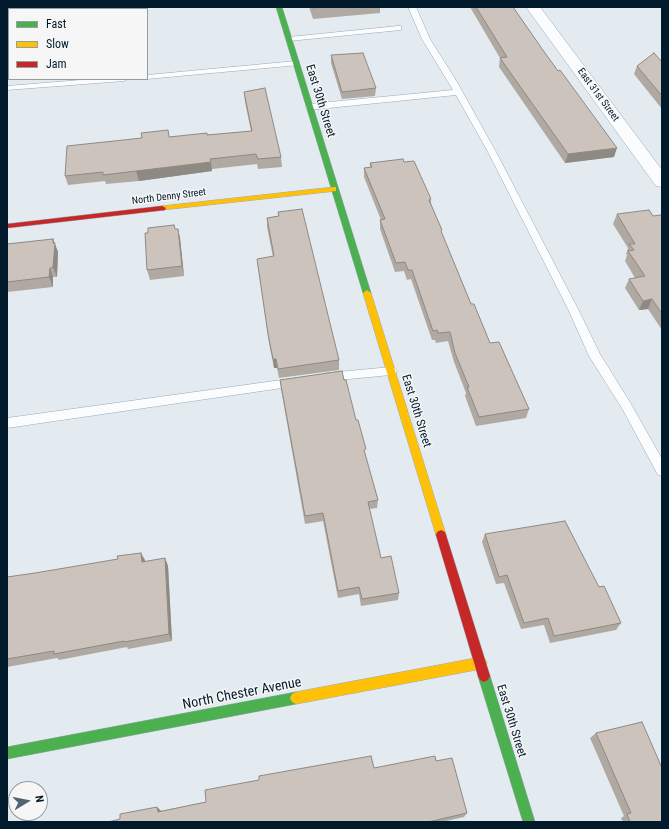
<!DOCTYPE html>
<style>
body{margin:0}
#map{position:relative;width:669px;height:829px;overflow:hidden;background:#e3eaf0;font-family:"Roboto Condensed",sans-serif}
canvas{display:block}
.frame{position:absolute;inset:0;border:8px solid #001a2c;pointer-events:none}
.legend{position:absolute;left:8px;top:8px;width:140px;height:72px;box-sizing:border-box;background:#f6f6f6;border:1px solid #949ea5;margin:0;padding:5px 7px;list-style:none;font-size:12px;color:#001a2c}
.legend li{display:flex;align-items:center;gap:8px;height:20px}
.legend b{width:20px;border:1px solid #949ea5}
.north{position:absolute;left:8px;top:781px;width:40px;height:40px;box-sizing:border-box;background:#f6f6f6;border:1px solid #949ea5;border-radius:50%;rotate:80deg;font-size:11px;font-weight:700;line-height:16px;text-align:center;color:#001a2c}
.north::after{content:'';display:block;margin:auto;width:14px;height:18px;background:#4f6371;clip-path:polygon(50% 0,100% 100%,50% 72%,0 100%)}
</style>
<div id="map">
<canvas width="669" height="829"></canvas>
<div class="frame"></div>
<ul class="legend">
<li><b style="height:5px;background:#4caf50"></b>Fast</li>
<li><b style="height:5px;background:#ffc107"></b>Slow</li>
<li><b style="height:5px;background:#c62828"></b>Jam</li>
</ul>
<div class="north">N</div>
</div>
<script>
const ctx = document.querySelector('canvas').getContext('2d');
ctx.lineJoin = 'round';
const poly = rows => new Path2D(rows.map(r => 'M' + r).join(''));
function trace(path, color, width, dash) { ctx.strokeStyle = color; ctx.lineWidth = width; ctx.lineCap = dash ? 'butt' : 'round'; ctx.setLineDash(dash || []); ctx.stroke(path); }
function paint(path, color) { ctx.fillStyle = color; ctx.fill(path, 'evenodd'); }
function write(font, color, halo, rows, align = 'center') {
  ctx.font = font + ' "Roboto Condensed",sans-serif'; ctx.lineWidth = 3; ctx.setLineDash([]); ctx.textBaseline = 'middle'; ctx.strokeStyle = halo; ctx.fillStyle = color; for (const [text, x, y, turn = 0] of rows) {
    ctx.save(); ctx.translate(x, y); ctx.rotate((+turn || 0) * Math.PI / 180); ctx.textAlign = isNaN(turn) ? turn : align; if (halo) ctx.strokeText(text, 0, 0); ctx.fillText(text, 0, 0); ctx.restore();
  }
}
const lane = poly([
 [36,7,44,7,43,9,35,9,36,7],
 [138,7,146,7,146,9,138,9,138,7],
 [408,7,416,7,430,39,457,82,496,152,578,309,600,354,631,404,662,459,662,476,658,475,623,410,589,356,568,309,488,152,456,95,309,110,305,107,309,104,453,90,422,39,408,7],
 [398,26,401,26,401,30,289,41,285,39,289,37,398,26],
 [296,61,299,61,299,65,147,79,145,79,147,79,147,75,296,61],
 [93,79,128,79,124,81,7,90,7,86,93,79],
 [391,367,395,368,397,371,395,374,391,375,327,381,323,380,321,377,323,374,327,373,391,367],
 [296,378,300,379,302,382,300,385,296,386,7,428,7,418,296,378]
]);
const street = poly([
 [526,7,540,7,662,170,662,187,656,186,526,7]
]);
const fast = poly([
 [276,7,282,7,371,293,370,295,367,296,363,293,276,7],
 [484,670,488,672,490,676,535,822,523,822,478,676,480,672,484,670],
 [296,692,300,694,302,698,300,702,296,704,7,759,7,747,296,692]
]);
const slow = poly([
 [334,187,336,187,336,191,162,210,158,208,162,206,334,187],
 [367,290,371,293,446,535,445,538,441,540,437,538,436,535,363,293,367,290],
 [481,657,485,659,487,663,485,667,481,669,296,704,292,702,290,698,292,694,296,692,481,657]
]);
const jam = poly([
 [162,206,166,208,165,210,7,228,7,224,162,206],
 [441,530,445,532,446,535,490,676,488,680,484,682,480,680,478,676,436,535,437,532,441,530]
]);
const wall = poly([
 [309,7,380,7,380,13,313,19],
 [470,7,513,7,614,157,565,163,499,67,500,58],
 [331,55,376,88,375,96,342,99,331,63],
 [662,62,662,109,634,74,637,66],
 [244,92,281,157,282,167,258,169,257,164,212,169,212,171,139,181,106,184,105,181,68,185,65,176,169,137,207,135,251,131,245,102],
 [404,162,431,199,431,204,442,234,471,304,490,343,529,409,526,418,476,426,465,396,466,393,454,362,448,341,436,343,435,340,432,340,411,279,407,280,404,271,395,272,380,229,380,220,381,220,364,177,364,168,370,167,370,163],
 [278,212,339,360,339,370,279,378,277,368,274,368,269,343,257,259,273,257,267,227,267,218,278,216],
 [617,214,662,217,662,330,648,309,639,310,625,288,629,279,635,278,625,261,627,255,626,254,628,248,613,224],
 [174,225,175,229,178,229,180,238,184,276,150,280,147,270,148,233],
 [53,239,58,252,57,277,53,277,53,287,7,292,7,244],
 [280,380,365,456,378,500,377,508,369,509,381,558,399,593,398,600,361,606,359,594,338,598,323,521,305,524,281,389],
 [485,534,599,587,621,623,616,630,550,643,544,625,521,629,504,583,496,584,482,542],
 [165,558,168,566,172,641,128,649,127,647,59,660,57,658,7,667,7,577,145,560,145,562],
 [596,733,662,822,623,822,621,818,624,816,590,738],
 [436,761,467,813,464,817,442,822,108,822,120,819,157,807,161,811,374,768]
]);
const shadedWall = poly([
 [101,7,104,7,104,9,101,9],
 [617,148,614,157,565,163,568,154],
 [211,162,212,171,139,181,136,171],
 [178,229,180,238,184,276,182,266],
 [53,239,58,252,57,277,53,267],
 [50,268,53,277,53,287,49,277],
 [652,299,648,309,639,310,643,301],
 [273,359,276,359,277,368,274,368],
 [141,553,145,560,145,570,142,562],
 [165,558,168,566,172,641,169,634],
 [157,807,161,811,161,815,158,812]
]);
const building = poly([
 [58,7,101,7,101,9,58,9,58,7],
 [312,7,324,7,313,8,312,7],
 [476,7,513,7,545,53,558,71,560,70,617,148,568,154,500,58,507,57,476,7],
 [363,53,376,88,342,92,331,55,363,53],
 [654,53,662,62,662,96,637,66,654,53],
 [265,88,281,157,258,159,256,154,210,159,211,162,136,171,103,175,103,172,65,176,67,146,142,138,141,133,168,130,169,137,207,133,207,135,252,131,244,92,265,88],
 [403,159,404,162,414,161,431,199,429,200,442,230,441,231,471,304,474,304,490,343,499,342,529,409,479,417,467,387,469,387,455,353,450,332,438,333,437,330,433,331,412,270,408,270,405,262,396,263,380,220,385,219,364,168,372,167,370,163,403,159],
 [302,209,339,360,278,369,276,359,273,359,268,334,257,259,274,256,267,218,279,216,278,212,302,209],
 [649,210,653,216,661,215,662,217,662,314,652,299,643,301,629,279,645,276,628,251,634,250,629,244,635,244,617,214,649,210],
 [174,225,175,229,178,229,182,266,147,270,145,233,148,233,148,228,174,225],
 [53,239,53,243,55,243,53,267,50,268,49,277,7,282,7,244,53,239],
 [342,371,344,380,346,380,356,420,358,420,366,449,364,450,378,500,368,502,381,558,391,556,399,593,362,599,359,587,338,591,323,513,305,516,280,380,342,371],
 [565,521,599,587,604,586,621,623,554,636,548,618,524,623,507,575,499,577,485,534,565,521],
 [141,553,142,562,165,558,169,634,124,642,124,641,54,654,54,651,7,659,7,577,35,573,118,559,117,556,141,553],
 [642,722,662,768,662,822,630,822,627,814,631,813,596,733,642,722],
 [371,756,374,768,435,756,436,761,452,758,467,813,428,822,108,822,120,819,120,814,157,807,158,812,206,802,205,790,259,780,259,776,371,756]
]);
const farStreetnames = [
 ["East 31st Street",598,95,54],
 ["North Denny Street",169,197,-7]
];
const streetNames = [
 ["East 30th Street",320,101,73],
 ["East 30th Street",416,411,73],
 ["East 30th Street",511,721,73]
];
const nearStreetnames = [
 ["North Chester Avenue",242,694,-11]
];
trace(lane, '#99a9b5', 1);
trace(street, '#99a9b5', 1);
trace(fast, '#99a9b5', 1);
trace(slow, '#99a9b5', 1);
trace(jam, '#99a9b5', 1);
paint(lane, '#fbfcfd');
paint(street, '#fbfcfd');
paint(fast, '#4caf50');
paint(slow, '#ffc107');
paint(jam, '#c62828');
paint(wall, '#afa9a2');
paint(shadedWall, '#8f8984');
paint(building, '#ccc4bc');
trace(building, '#8f8984', 1);
write('10px', '#001a2c', '#f6f6f6', farStreetnames);
write('12px', '#001a2c', '#f6f6f6', streetNames);
write('14px', '#001a2c', '#f6f6f6', nearStreetnames);
</script>
